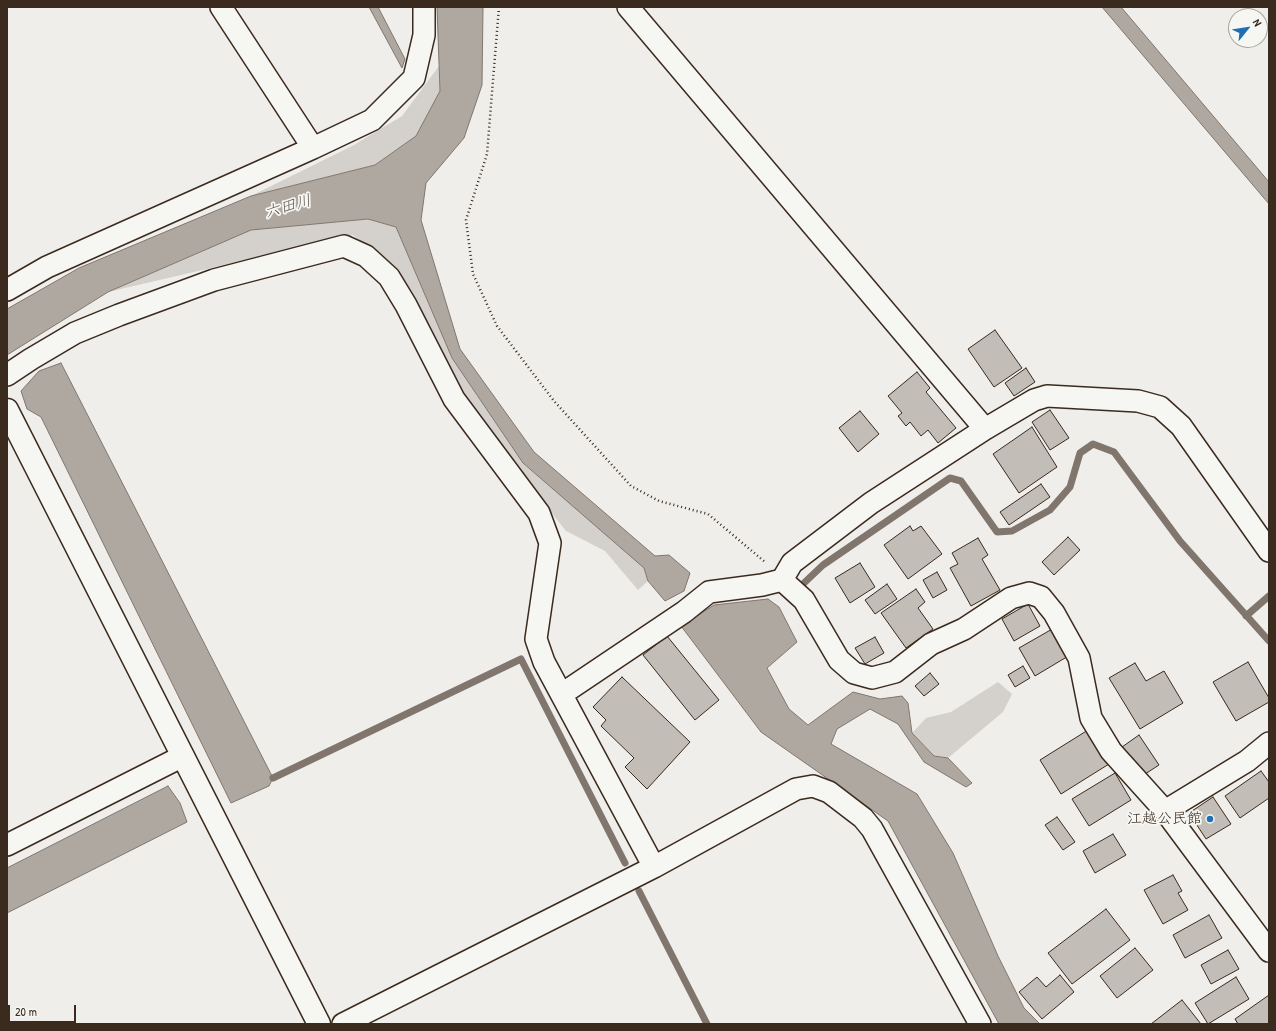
<!DOCTYPE html>
<meta charset="utf-8">
<style>
body{margin:0}
#map{position:relative;width:1276px;height:1031px;overflow:hidden;background:#efeeea;font-family:"Patrick Hand",sans-serif}
canvas{display:block}
.frame{position:absolute;inset:0;border:8px solid #3b2a1e;pointer-events:none}
.north{position:absolute;left:1228px;top:8px;width:40px;height:40px;box-sizing:border-box;background:#f6f6f2;border:1px solid #aba49d;border-radius:50%;rotate:60deg;font-size:11px;font-weight:700;line-height:16px;text-align:center;color:#3b2a1e}
.north::after{content:'';display:block;margin:auto;width:14px;height:18px;background:#1f6fb2;clip-path:polygon(50% 0,100% 100%,50% 72%,0 100%)}
.scale{position:absolute;left:8px;top:1005px;width:68px;height:18px;box-sizing:border-box;border:2px solid #3b2a1e;border-top:0;padding-left:5px;font-size:12px;line-height:14px;white-space:nowrap;color:#3b2a1e;-webkit-text-stroke:3px #f6f6f2;paint-order:stroke}
</style>
<div id="map">
<canvas width="1276" height="1031"></canvas>
<div class="frame"></div>
<div class="north">N</div>
<div class="scale">20 m</div>
</div>
<script>
const ctx = document.querySelector('canvas').getContext('2d');
ctx.lineJoin = 'round';
function paint(path, color) { ctx.fillStyle = color; ctx.fill(path, 'evenodd'); }
const poly = rows => new Path2D(rows.map(r => 'M' + r).join(''));
function trace(path, color, width, dash) { ctx.strokeStyle = color; ctx.lineWidth = width; ctx.lineCap = dash ? 'butt' : 'round'; ctx.setLineDash(dash || []); ctx.stroke(path); }
function write(font, color, halo, rows, align = 'center') {
  ctx.font = font + ' "Patrick Hand","Klee One",sans-serif'; ctx.lineWidth = 3.5; ctx.setLineDash([]); ctx.textBaseline = 'middle'; ctx.strokeStyle = halo; ctx.fillStyle = color; for (const [text, x, y, turn = 0] of rows) {
    ctx.save(); ctx.translate(x, y); ctx.rotate((+turn || 0) * Math.PI / 180); ctx.textAlign = isNaN(turn) ? turn : align; if (halo) ctx.strokeText(text, 0, 0); ctx.fillText(text, 0, 0); ctx.restore();
  }
}
const green = poly([
 [439,66,440,92,416,136,375,165,251,196,354,145,402,116],
 [368,219,396,227,452,358,523,463,645,568,648,581,638,590,605,551,566,531,462,400,395,268,353,235,108,292,251,230],
 [998,682,1012,694,1003,712,948,758,934,756,912,733,926,718,951,712]
]);
const water = poly([
 [369,7,378,7,405,59,402,68,369,7],
 [437,7,483,7,482,85,464,138,426,183,421,220,460,349,534,452,655,556,669,555,690,573,684,591,665,601,648,581,644,568,523,463,452,358,396,227,368,219,251,230,108,292,7,355,7,309,79,268,251,196,375,165,416,136,440,91,437,7],
 [1102,7,1121,7,1269,182,1269,204,1102,7],
 [61,363,273,778,269,786,231,803,41,417,27,409,21,391,39,371,61,363],
 [768,599,779,607,797,642,767,668,789,709,808,725,853,692,880,699,902,696,908,703,912,733,934,756,948,758,972,783,966,787,924,762,898,724,870,709,837,729,831,744,917,794,953,853,998,956,1024,1008,1040,1024,999,1024,888,821,761,732,681,626,714,605,768,599],
 [168,786,180,803,187,822,7,913,7,868,168,786]
]);
const stream = poly([
 [804,583,823,565,950,478,961,481,997,532,1012,531,1050,510,1070,487,1080,453,1093,444,1114,452,1180,541,1269,641],
 [1246,616,1269,596],
 [273,778,521,659,625,863],
 [639,891,707,1024]
]);
const building = poly([
 [995,330,1022,368,994,387,968,349,995,330],
 [1026,368,1035,382,1014,396,1005,383,1026,368],
 [917,372,930,388,926,392,956,428,938,443,928,430,921,436,910,422,906,426,898,416,902,413,888,396,917,372],
 [1050,410,1069,438,1050,450,1032,422,1050,410],
 [860,411,879,434,858,452,839,428,860,411],
 [1032,427,1057,467,1019,493,993,454,1032,427],
 [1041,484,1050,497,1009,525,1000,512,1041,484],
 [910,526,913,531,921,526,942,554,908,579,884,545,910,526],
 [1068,537,1080,550,1054,575,1042,562,1068,537],
 [978,538,988,555,982,559,1000,590,971,606,950,568,958,564,952,553,978,538],
 [860,563,875,587,850,603,835,578,860,563],
 [937,572,947,590,933,598,923,580,937,572],
 [887,584,897,599,875,614,865,600,887,584],
 [916,589,925,602,918,608,933,629,906,648,881,613,916,589],
 [1028,604,1040,626,1014,641,1002,619,1028,604],
 [1054,628,1070,655,1035,676,1019,648,1054,628],
 [667,636,719,700,695,720,643,655,667,636],
 [875,637,884,653,865,664,855,648,875,637],
 [1248,662,1269,698,1269,702,1236,721,1213,682,1248,662],
 [1135,663,1146,681,1164,671,1183,703,1140,729,1109,678,1135,663],
 [1023,666,1030,678,1015,687,1008,675,1023,666],
 [930,673,939,684,924,696,915,686,930,673],
 [622,677,690,742,647,789,625,767,634,758,601,726,606,720,593,707,622,677],
 [1088,730,1109,764,1061,794,1040,760,1088,730],
 [1139,735,1159,765,1142,776,1122,747,1139,735],
 [1261,771,1269,782,1269,798,1240,818,1225,796,1261,771],
 [1115,773,1131,800,1089,826,1072,799,1115,773],
 [1213,797,1231,824,1206,839,1189,813,1213,797],
 [1057,817,1075,842,1063,850,1045,825,1057,817],
 [1113,834,1126,855,1095,873,1083,851,1113,834],
 [1173,875,1182,891,1178,893,1188,910,1163,924,1144,890,1173,875],
 [1106,909,1130,940,1072,984,1048,953,1106,909],
 [1209,915,1222,938,1185,958,1173,935,1209,915],
 [1135,948,1153,970,1117,998,1100,976,1135,948],
 [1228,950,1239,969,1211,984,1201,965,1228,950],
 [1060,975,1074,992,1042,1019,1019,992,1037,977,1046,987,1060,975],
 [1236,977,1249,999,1208,1024,1195,1003,1236,977],
 [1269,995,1269,1024,1238,1024,1235,1019,1269,995],
 [1182,1000,1201,1024,1151,1024,1182,1000]
]);
const path = poly([
 [499,7,487,154,466,220,473,274,497,326,554,401,631,486,659,501,708,514,765,562]
]);
const street = poly([
 [221,7,313,148],
 [628,7,985,429,1034,400,1047,396,1138,401,1160,407,1181,426,1269,551],
 [7,290,47,267,313,148,372,120,414,78,424,35,424,7],
 [7,375,31,359,75,333,119,315,214,280,344,246,366,256,389,277,406,305,454,399,539,513,550,543,536,639,544,662,654,867],
 [782,580,804,600,839,660,854,673,872,678,895,672,931,644,964,629,1011,598,1029,593,1041,597,1054,613,1079,658,1091,718,1111,751,1165,811,1269,951],
 [562,694,684,612,709,592,762,585,782,580,792,563,871,503,985,429],
 [1165,811,1247,761,1269,743],
 [7,845,183,756],
 [343,1024,654,867,796,789,813,786,829,792,863,818,872,829,980,1024]
]);
const secondary = poly([
 [7,410,319,1024]
]);
const markers = [
 [1210,819,4,"#1f6fb2"]
];
const poiNames = [
 ["江越公民館",1202,819]
];
const waterNames = [
 ["六田川",288,207,-16]
];
paint(green, '#d4d1cc');
paint(water, '#afa8a1');
trace(water, '#81766d', 1);
trace(stream, '#81766d', 7);
paint(building, '#c2bdb7');
trace(building, '#3b2a1e', 1);
trace(street, '#3b2a1e', 24);
trace(secondary, '#3b2a1e', 25);
trace(path, '#3b2a1e', 2.5, [1, 3]);
trace(street, '#f6f6f2', 21);
trace(secondary, '#f6f6f2', 22);
for (const [x, y, r, color] of markers) { const dot = new Path2D(); dot.arc(x, y, r, 0, 2 * Math.PI); ctx.fillStyle = color; ctx.fill(dot); trace(dot, '#f6f6f2', 1.5); }
write('15px', '#3b2a1e', '#f6f6f2', poiNames, 'right');
write('italic 16px', '#64564c', '#f6f6f2', waterNames);
</script>
